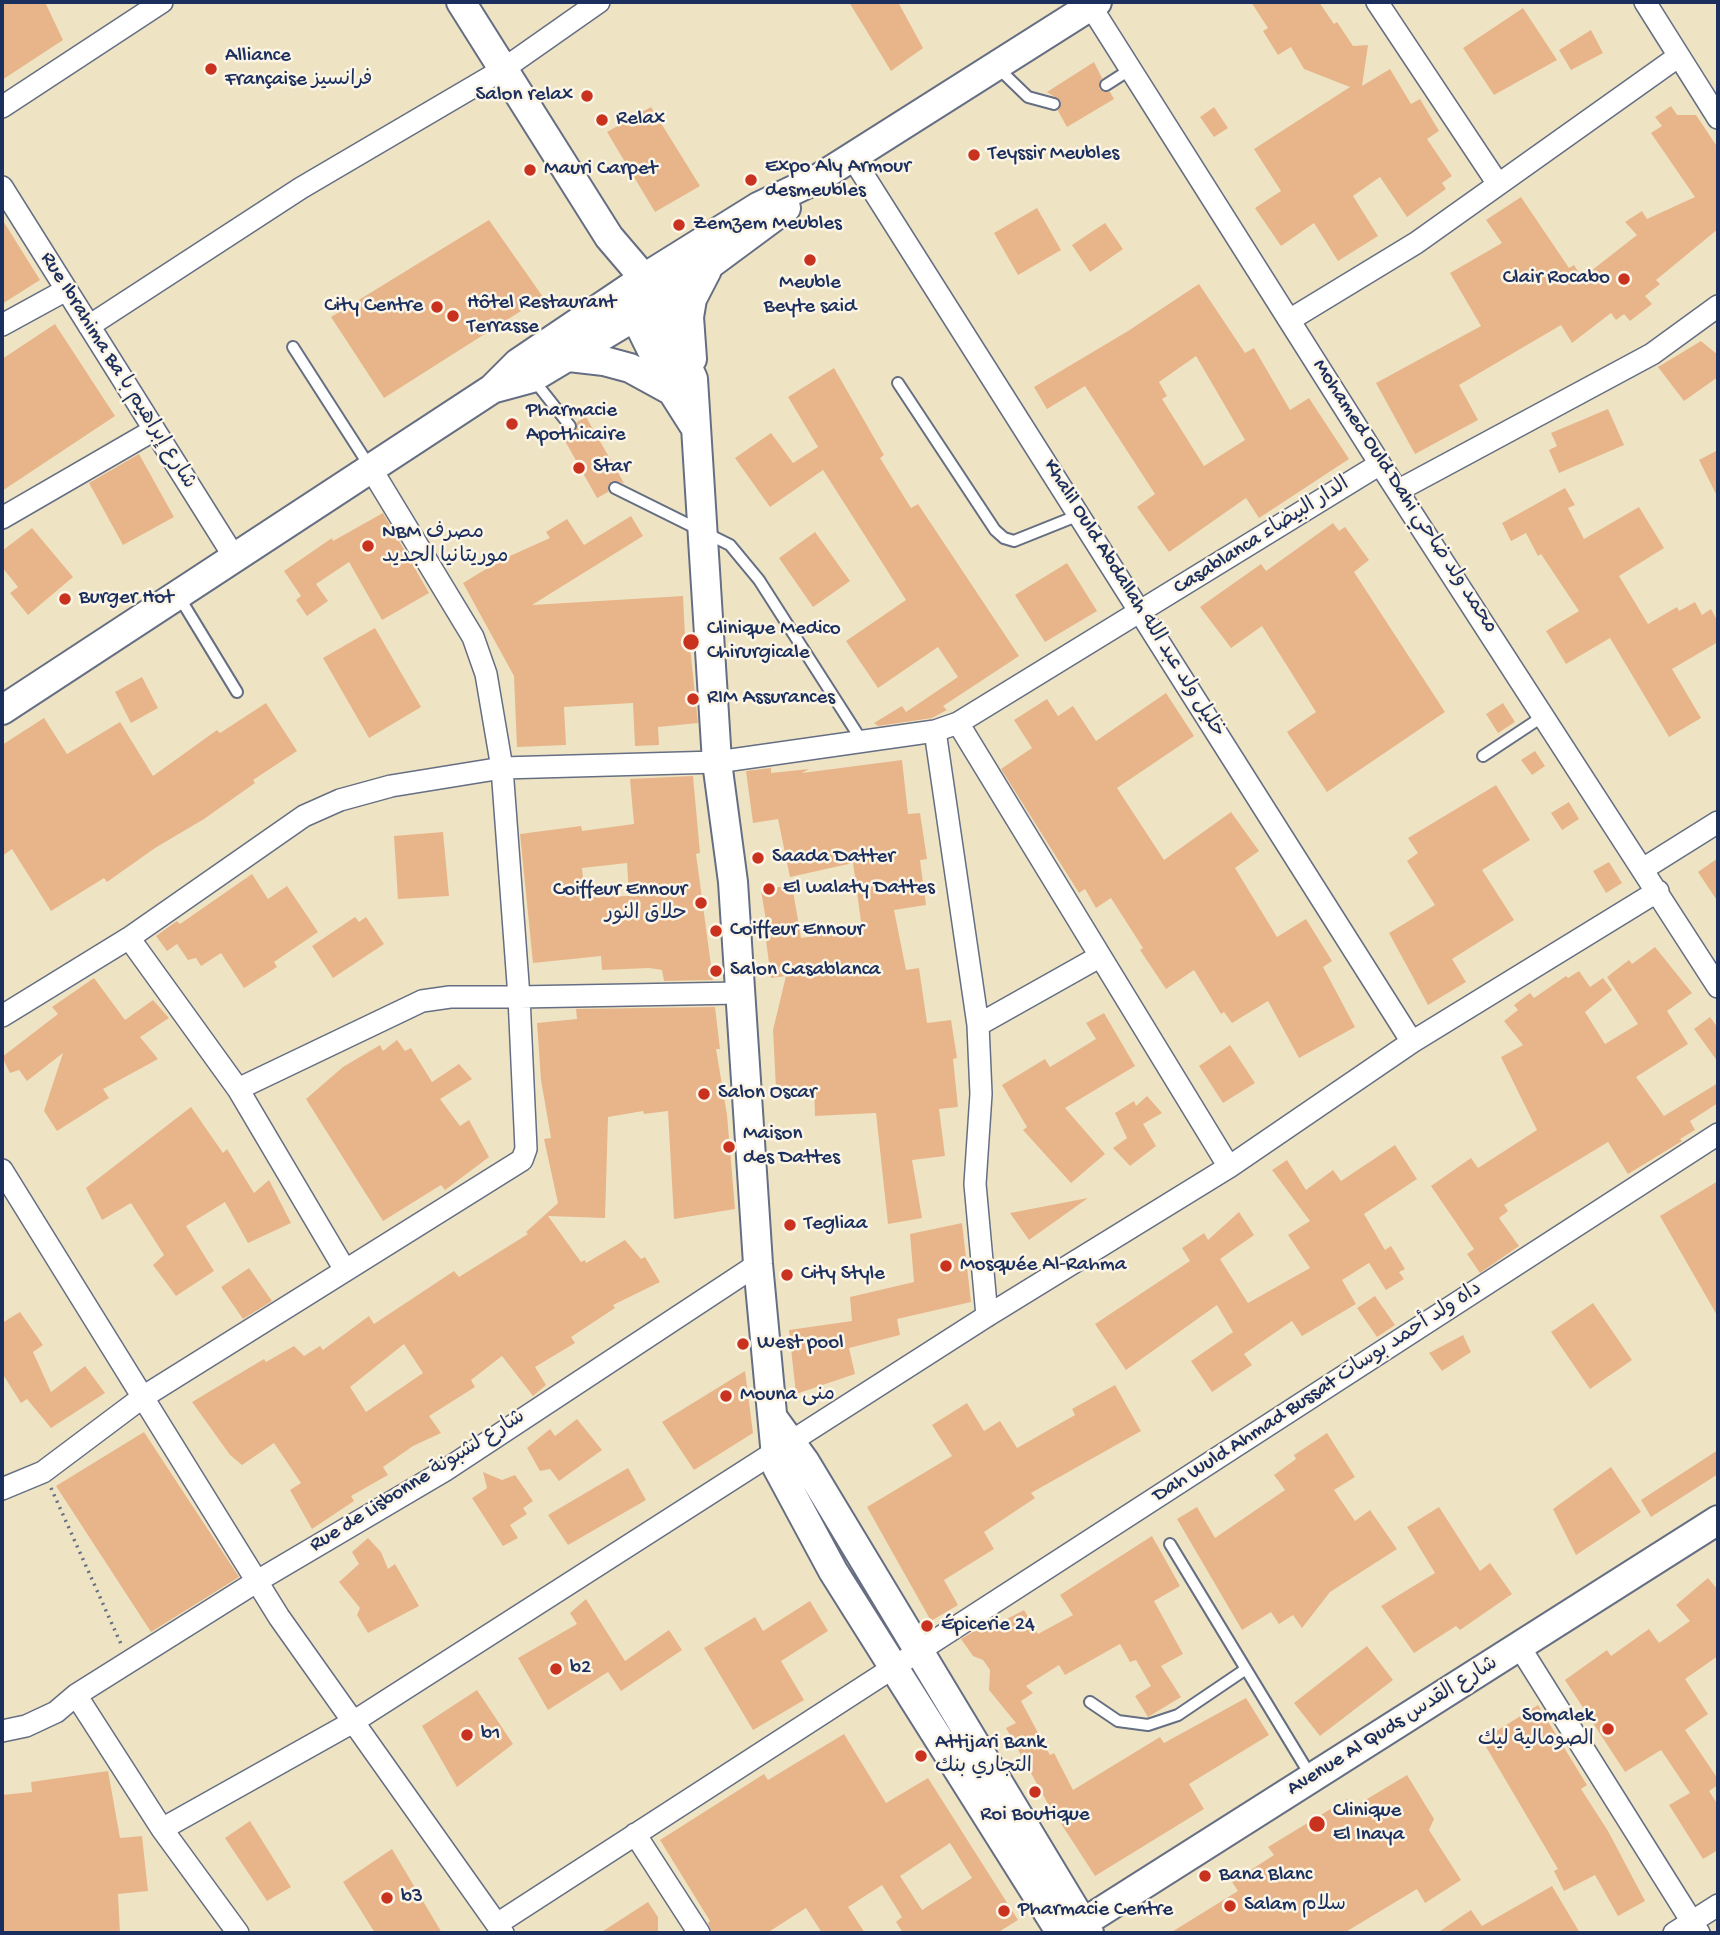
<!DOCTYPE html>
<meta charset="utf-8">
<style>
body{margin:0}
#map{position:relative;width:1720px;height:1935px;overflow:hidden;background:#eee4c4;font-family:"Gochi Hand",sans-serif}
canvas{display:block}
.frame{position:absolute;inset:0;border:4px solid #1b2f5e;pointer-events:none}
</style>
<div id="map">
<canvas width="1720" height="1935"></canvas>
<div class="frame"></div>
</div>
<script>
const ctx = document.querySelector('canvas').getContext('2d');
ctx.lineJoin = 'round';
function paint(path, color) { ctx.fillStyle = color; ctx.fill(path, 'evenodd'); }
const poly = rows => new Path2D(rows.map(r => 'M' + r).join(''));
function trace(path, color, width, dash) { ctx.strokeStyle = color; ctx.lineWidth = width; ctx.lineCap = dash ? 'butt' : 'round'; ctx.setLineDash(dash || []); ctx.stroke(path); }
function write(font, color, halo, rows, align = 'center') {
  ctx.font = font + ' "Gochi Hand","Playpen Sans Arabic",sans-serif'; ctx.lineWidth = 5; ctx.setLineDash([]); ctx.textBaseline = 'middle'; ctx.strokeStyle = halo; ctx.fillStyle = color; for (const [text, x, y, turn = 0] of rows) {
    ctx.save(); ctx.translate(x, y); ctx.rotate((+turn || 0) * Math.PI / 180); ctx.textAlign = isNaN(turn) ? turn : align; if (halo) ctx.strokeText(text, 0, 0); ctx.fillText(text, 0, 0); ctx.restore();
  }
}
const building = poly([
 [2,2,45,2,63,40,2,80],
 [849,2,898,2,923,48,891,71],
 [1251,2,1319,2,1334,24,1337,22,1353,46,1368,45,1362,86,1390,69,1411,104,1420,99,1439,131,1427,139,1452,176,1442,183,1446,189,1407,217,1380,177,1353,196,1378,236,1338,261,1314,223,1281,246,1255,208,1281,191,1254,149,1350,87,1304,69,1291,47,1278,55,1263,31,1268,28],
 [1523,8,1557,60,1494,95,1463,48],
 [1591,30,1603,53,1571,70,1559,50],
 [1094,62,1102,78,1099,89,1110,92,1114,99,1067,127,1058,111,1061,101,1047,92],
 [1671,106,1677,115,1696,115,1718,148,1718,229,1656,280,1660,284,1645,296,1652,304,1630,321,1624,314,1616,320,1611,313,1572,343,1561,325,1459,385,1478,420,1415,454,1376,383,1481,326,1450,273,1502,243,1486,220,1521,197,1569,268,1574,265,1582,278,1637,235,1625,222,1642,211,1647,219,1695,197,1651,133,1662,126,1655,117],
 [651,107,700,186,655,212,607,132],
 [1214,107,1228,128,1214,137,1200,117],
 [1037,208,1061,250,1018,275,994,233],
 [2,219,40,280,2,304],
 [489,220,543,297,384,398,331,317],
 [1105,223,1123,249,1090,272,1072,245],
 [1199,284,1245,353,1254,348,1290,410,1309,398,1349,459,1259,518,1246,498,1169,552,1137,507,1155,494,1085,386,1047,409,1034,387,1128,331],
 [1196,356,1245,440,1204,466,1162,399,1167,396,1159,382],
 [55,324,115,416,2,491,2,359],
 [1701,341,1718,355,1718,377,1684,401,1658,367],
 [834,368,884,455,880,458,911,508,918,504,1019,656,943,706,947,710,932,718,878,726,874,723,902,706,906,712,958,677,938,647,878,688,846,641,906,600,823,470,770,507,735,458,771,433,793,463,818,447,788,397],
 [1608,409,1624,445,1559,473,1549,450,1557,446,1551,433],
 [586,417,624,483,611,481,608,492,597,498,560,432,574,433,577,422],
 [1718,450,1718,498,1699,460],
 [139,454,174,517,123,545,89,483],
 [1565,488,1575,505,1568,508,1584,539,1639,507,1664,548,1619,576,1648,624,1677,607,1679,611,1695,602,1702,615,1711,609,1718,622,1718,642,1672,669,1701,718,1669,737,1610,638,1566,664,1546,631,1579,611,1541,554,1538,556,1526,533,1511,541,1502,523],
 [383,513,429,593,382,620,349,562,316,584,328,601,307,616,296,600,301,596,284,571,332,538,333,541],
 [631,516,643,536,532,605,683,596,685,637,689,637,698,723,658,727,659,745,635,746,633,703,564,707,566,745,517,747,514,676,463,583,501,560,550,538,546,532,567,519,584,545],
 [1333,523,1339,531,1345,527,1369,560,1354,572,1445,712,1327,792,1287,732,1316,712,1262,626,1231,648,1200,607,1261,564,1266,571],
 [32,528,73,577,28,615,10,593,18,587,2,567,2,551],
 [815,532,850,581,813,607,779,558],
 [1067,563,1097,611,1045,642,1015,595],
 [375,628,421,707,369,738,323,658],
 [142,677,158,708,131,723,115,692],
 [1166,693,1194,736,1117,788,1164,860,1231,812,1259,851,1235,868,1277,937,1306,919,1332,961,1323,967,1355,1027,1299,1058,1268,1001,1232,1023,1224,1012,1221,1014,1194,970,1166,989,1140,950,1143,948,1111,898,1096,908,1085,889,1079,893,1001,769,1032,748,1014,720,1047,699,1058,716,1073,706,1096,741],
 [266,703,297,751,253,780,255,783,204,819,155,848,107,882,104,878,51,911,12,849,2,856,2,745,44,718,67,754,120,722,153,776,217,730,220,733],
 [1503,703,1515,722,1498,733,1486,714],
 [1535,751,1545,766,1532,775,1521,760],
 [902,760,908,814,920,813,927,859,920,860,926,905,894,910,906,970,919,968,927,1023,951,1020,957,1058,953,1059,958,1107,939,1109,945,1156,912,1160,922,1218,888,1224,876,1113,815,1116,814,1087,776,1089,773,1030,786,976,771,978,765,933,768,933,761,890,792,885,801,938,862,929,853,863,790,877,778,819,753,823,746,771,771,768,771,773,809,769,802,773],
 [693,776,700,853,696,854,713,980,664,981,662,970,649,968,602,970,601,956,533,963,520,834,581,826,582,831,634,824,630,779],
 [627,863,629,896,585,897,582,868],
 [1496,785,1530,840,1482,870,1514,920,1452,959,1466,982,1428,1005,1389,933,1435,905,1407,861,1418,853,1408,838],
 [1569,802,1579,819,1562,830,1551,813],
 [443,832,449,896,398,899,394,836],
 [1718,858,1718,902,1698,872],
 [1609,862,1622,883,1606,893,1593,871],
 [252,874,268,899,287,886,318,932,274,962,277,967,244,988,221,953,201,966,196,958,188,960,177,944,167,951,156,936,177,921,180,924],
 [355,917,359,922,366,917,384,944,333,978,312,946],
 [1655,947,1692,993,1667,1011,1688,1044,1636,1077,1664,1116,1718,1083,1718,1103,1690,1121,1695,1130,1680,1139,1682,1141,1628,1174,1608,1142,1504,1205,1508,1211,1499,1218,1519,1246,1480,1273,1467,1254,1474,1249,1431,1186,1471,1158,1478,1168,1537,1130,1501,1057,1523,1045,1504,1021,1518,1010,1514,1005,1530,993,1534,998,1566,976,1568,978,1579,971,1590,987,1603,978,1612,990,1585,1012,1605,1044,1638,1024,1607,977,1629,960,1632,964],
 [94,978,125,1020,153,1000,169,1018,140,1037,158,1059,103,1089,109,1098,57,1131,44,1111,63,1053,27,1081,19,1070,10,1073,2,1057,58,1014,52,1007],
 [715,1007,720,1049,716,1049,727,1115,735,1209,674,1219,668,1111,644,1114,643,1111,608,1117,605,1218,548,1216,581,1262,585,1260,586,1263,625,1240,641,1259,645,1257,660,1282,613,1305,615,1308,571,1337,575,1343,535,1367,546,1385,533,1396,502,1356,471,1380,475,1387,429,1416,441,1433,413,1446,383,1467,388,1475,351,1496,354,1501,312,1529,290,1490,301,1483,274,1443,242,1465,230,1455,192,1402,264,1359,266,1362,294,1346,304,1356,320,1346,323,1350,369,1316,374,1324,454,1271,459,1277,528,1234,526,1232,558,1203,544,1139,551,1138,541,1080,537,1023,577,1019,576,1009],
 [404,1344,423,1373,366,1412,350,1387],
 [1104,1013,1135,1066,1065,1108,1105,1154,1071,1183,1023,1130,1027,1127,1002,1085,1045,1059,1050,1067,1096,1039,1086,1023],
 [1710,1017,1718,1028,1718,1062,1694,1029],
 [397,1040,405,1051,411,1048,432,1082,459,1064,472,1079,440,1099,460,1126,469,1120,489,1157,445,1190,441,1185,383,1221,306,1099,343,1067,380,1045,383,1051],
 [1230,1045,1255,1083,1223,1103,1199,1066],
 [1147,1096,1162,1113,1143,1124,1156,1146,1130,1166,1113,1148,1127,1138,1115,1113,1134,1101,1136,1106],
 [191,1107,223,1153,227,1149,254,1193,269,1180,291,1223,248,1243,225,1202,186,1226,214,1271,176,1296,153,1265,164,1255,131,1203,102,1220,86,1188],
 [1395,1145,1417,1179,1364,1214,1385,1250,1391,1246,1405,1269,1399,1272,1404,1279,1386,1290,1369,1263,1342,1280,1356,1304,1302,1336,1292,1321,1244,1354,1252,1365,1212,1392,1191,1361,1233,1332,1217,1305,1126,1370,1095,1324,1190,1261,1182,1248,1204,1233,1208,1240,1239,1212,1254,1235,1220,1259,1248,1303,1310,1268,1288,1235,1310,1221,1272,1170,1287,1160,1306,1190,1333,1170,1341,1181],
 [1718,1181,1718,1317,1660,1216],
 [1088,1198,1029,1240,1010,1213],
 [962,1223,971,1302,897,1319,900,1335,849,1348,855,1374,796,1394,789,1330,852,1321,850,1297,914,1282,910,1234],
 [249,1268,272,1301,243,1319,221,1287],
 [1375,1296,1395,1325,1377,1337,1357,1308],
 [1593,1303,1632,1360,1590,1389,1551,1332],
 [20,1312,43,1345,33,1352,51,1392,85,1366,105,1393,51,1428,27,1399,21,1403,2,1373,2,1323],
 [1463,1335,1471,1352,1442,1371,1429,1353],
 [745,1371,753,1433,694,1470,662,1422],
 [1115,1385,1141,1431,1031,1493,1035,1498,984,1532,994,1549,944,1580,958,1605,931,1621,867,1507,952,1456,932,1425,967,1403,984,1431,1000,1421,1017,1448,1075,1415,1072,1409],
 [577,1419,602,1450,559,1481,550,1469,540,1471,527,1448,550,1429,555,1436],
 [144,1432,239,1577,151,1632,56,1486],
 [1327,1433,1355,1477,1334,1490,1355,1521,1370,1510,1397,1549,1330,1592,1302,1628,1293,1615,1279,1624,1271,1612,1242,1630,1177,1519,1197,1507,1215,1538,1285,1490,1274,1475,1296,1459,1294,1455],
 [1718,1450,1718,1474,1651,1517,1641,1500],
 [1611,1467,1641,1512,1576,1555,1553,1509],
 [628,1468,646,1500,568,1545,548,1515],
 [483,1472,502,1480,515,1475,533,1501,523,1508,527,1514,510,1525,518,1538,503,1546,472,1498,487,1488],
 [1439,1507,1480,1571,1490,1563,1512,1594,1460,1630,1456,1626,1414,1653,1381,1606,1435,1573,1407,1527],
 [1152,1536,1180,1586,1154,1601,1183,1654,1161,1666,1181,1697,1148,1717,1135,1696,1151,1686,1136,1660,1130,1662,1120,1644,1065,1675,1059,1665,1026,1686,1033,1693,1021,1701,1050,1755,1054,1753,1073,1790,1160,1737,1164,1743,1246,1698,1269,1735,1189,1784,1204,1809,1095,1876,1047,1802,1006,1728,1016,1723,989,1690,990,1670,983,1660,973,1656,961,1639,978,1629,984,1631,1024,1610,1038,1634,1073,1615,1060,1595],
 [368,1538,381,1552,388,1569,395,1564,419,1606,368,1633,357,1615,360,1608,339,1582,359,1564,352,1552],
 [1708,1578,1718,1590,1718,1656,1685,1679,1708,1714,1685,1730,1718,1779,1718,1785,1709,1791,1718,1805,1718,1850,1703,1859,1669,1805,1690,1793,1661,1750,1625,1772,1565,1680,1607,1650,1611,1656,1649,1629,1659,1643,1690,1621,1676,1605],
 [586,1599,625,1661,669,1630,682,1650,621,1691,608,1672,548,1710,518,1658,577,1624,570,1613],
 [810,1601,828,1631,781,1661,804,1700,753,1730,704,1648,755,1617,763,1631],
 [1367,1646,1393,1680,1320,1736,1294,1703],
 [477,1690,513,1744,457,1787,422,1726],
 [1538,1705,1587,1785,1581,1789,1608,1831,1645,1901,1618,1916,1595,1875,1564,1891,1554,1871,1558,1869,1482,1740],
 [844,1734,886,1803,928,1778,1018,1920,997,1933,903,1933,896,1922,902,1917,882,1885,848,1907,865,1933,822,1933,806,1908,767,1933,712,1933,708,1923,710,1921,660,1840,764,1774,768,1780],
 [950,1843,972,1878,922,1910,900,1876],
 [108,1771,120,1838,142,1836,148,1891,118,1894,120,1933,2,1933,2,1795,32,1792,31,1782],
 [1407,1775,1434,1819,1429,1830,1461,1880,1425,1903,1417,1889,1344,1933,1170,1933,1238,1891,1232,1882,1274,1855,1268,1847,1347,1799,1352,1808],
 [250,1821,291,1887,267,1901,225,1838],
 [392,1849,442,1933,375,1933,343,1882],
 [1552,1886,1580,1933,1437,1933,1471,1910,1482,1926],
 [648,1902,658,1917,658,1933,600,1933]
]);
const path = poly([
 [51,1488,121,1644]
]);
const lane = poly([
 [998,68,1028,97,1054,104],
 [1106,85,1131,69],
 [293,347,370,467],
 [533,379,570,426],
 [898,383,995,530,1004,538,1014,541,1079,515],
 [615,488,730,545,759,580,862,741],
 [178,595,237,692],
 [1483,756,1545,715],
 [1170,1544,1312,1778],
 [1090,1702,1118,1721,1148,1725,1178,1715,1246,1669]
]);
const street = poly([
 [1088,2,1380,464,1718,987],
 [1377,2,1498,184],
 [1645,2,1718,118],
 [2,107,162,2],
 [852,157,1412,1042],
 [2,187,233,555],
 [1291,319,1416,243,1679,56],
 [2,325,66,290],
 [89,326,301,188,502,70,599,2],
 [1399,490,1652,354,1718,306],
 [2,518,154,430],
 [958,723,1229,1167],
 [935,731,978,1025,981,1094,975,1184,987,1316],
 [1643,869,1718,822],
 [129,938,238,1089,345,1270],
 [2,1016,129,938,304,816,340,800,391,786,502,768,717,762,935,731,958,723,1380,464],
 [978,1025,1099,957],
 [238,1089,422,1001,450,997,519,997,502,768,486,674,473,637,370,467],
 [2,1170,279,1617,503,1933],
 [2,1489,43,1472,143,1397,522,1160,526,1149,519,997,739,993],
 [1519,1646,1699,1933],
 [76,1695,162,1829,238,1933],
 [2,1731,26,1726,56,1712,76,1695,259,1580,444,1471,758,1264],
 [162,1829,353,1722,987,1316,1229,1167,1412,1042,1658,891],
 [635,1834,699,1933],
 [497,1924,1718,1134],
 [1674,1933,1718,1905]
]);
const secondary = poly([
 [461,2,609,237,644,278,659,302,693,379,717,762,733,882,758,1264,777,1467,833,1571,1061,1933],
 [627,300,672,391,693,424],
 [569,357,604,361,630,368,672,391],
 [692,359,689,317,692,299,707,270],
 [495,388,532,378,659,302,786,208],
 [2,710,492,389,518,363,644,278,758,207,819,178,1097,2],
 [773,1418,805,1462,1089,1933],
 [1067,1933,1718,1520]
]);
const markers = [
 [211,69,7,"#c8321e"],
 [587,96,7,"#c8321e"],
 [602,120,7,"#c8321e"],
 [974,155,7,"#c8321e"],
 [530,170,7,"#c8321e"],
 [751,180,7,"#c8321e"],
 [679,225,7,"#c8321e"],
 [810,260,7,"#c8321e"],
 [1624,279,7,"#c8321e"],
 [437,307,7,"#c8321e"],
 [453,316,7,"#c8321e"],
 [512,424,7,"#c8321e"],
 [579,468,7,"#c8321e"],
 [368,546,7,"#c8321e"],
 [65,599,7,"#c8321e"],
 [691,642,9,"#c8321e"],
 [693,699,7,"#c8321e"],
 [758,858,7,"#c8321e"],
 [769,889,7,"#c8321e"],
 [701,903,7,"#c8321e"],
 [716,931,7,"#c8321e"],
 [716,971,7,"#c8321e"],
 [704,1094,7,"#c8321e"],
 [729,1147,7,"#c8321e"],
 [790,1225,7,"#c8321e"],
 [946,1266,7,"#c8321e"],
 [787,1275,7,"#c8321e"],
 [743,1344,7,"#c8321e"],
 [726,1396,7,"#c8321e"],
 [927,1626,7,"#c8321e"],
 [556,1669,7,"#c8321e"],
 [1608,1729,7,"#c8321e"],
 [467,1735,7,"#c8321e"],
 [921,1756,7,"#c8321e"],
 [1035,1792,7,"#c8321e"],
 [1317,1824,9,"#c8321e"],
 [1205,1876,7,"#c8321e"],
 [387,1898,7,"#c8321e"],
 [1230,1906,7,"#c8321e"],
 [1004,1911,7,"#c8321e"]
];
const poiNames = [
 ["Alliance",225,57],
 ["Française فرانسيز",225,81],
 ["Salon relax",573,96,"right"],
 ["Relax",616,120],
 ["Teyssir Meubles",988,155],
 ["Expo Aly Armour",765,168],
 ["desmeubles",765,192],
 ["Mauri Carpet",544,170],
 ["Zemzem Meubles",693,225],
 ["Clair Rocabo",1610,279,"right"],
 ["Meuble",810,284,"center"],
 ["Beyte said",810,308,"center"],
 ["Hôtel Restaurant",467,304],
 ["Terrasse",467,328],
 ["City Centre",423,307,"right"],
 ["Pharmacie",526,412],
 ["Apothicaire",526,436],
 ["Star",593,468],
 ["NBM مصرف",382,534],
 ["موريتانيا الجديد",382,558],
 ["Burger Hot",79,599],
 ["Clinique Medico",707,630],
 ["Chirurgicale",707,654],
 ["RIM Assurances",707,699],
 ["Saada Datter",772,858],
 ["El walaty Dattes",783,889],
 ["Coiffeur Ennour",687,891,"right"],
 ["حلاق النور",687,915,"right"],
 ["Coiffeur Ennour",730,931],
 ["Salon Casablanca",730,971],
 ["Salon Oscar",718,1094],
 ["Maison",743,1135],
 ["des Dattes",743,1159],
 ["Tegliaa",804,1225],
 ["Mosquée Al-Rahma",960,1266],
 ["City Style",801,1275],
 ["West pool",757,1344],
 ["Mouna منى",740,1396],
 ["Épicerie 24",941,1626],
 ["b2",570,1669],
 ["Somalek",1594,1717,"right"],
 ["الصومالية ليك",1594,1741,"right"],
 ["b1",481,1735],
 ["Attijari Bank",935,1744],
 ["التجاري بنك",935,1768],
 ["Clinique",1333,1812],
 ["El Inaya",1333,1836],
 ["Roi Boutique",1035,1816,"center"],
 ["Bana Blanc",1219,1876],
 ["b3",401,1898],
 ["Salam سلام",1244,1906],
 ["Pharmacie Centre",1018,1911]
];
const streetNames = [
 ["Rue Ibrahima Ba شارع إبراهيم با",117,371,58],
 ["Mohamed Ould Dahi محمد ولد ضاحي",1404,497,57],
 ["Casablanca الدار البيضاء",1262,537,-32],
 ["Khalil Ould Abdallah خليل ولد عبد الله",1133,599,58],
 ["Dah Wuld Ahmad Bussat داه ولد أحمد بوسات",1318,1393,-33],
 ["Rue de Lisbonne شارع لشبونة",418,1482,-32],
 ["Avenue Al Quds شارع القدس",1393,1727,-32]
];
paint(building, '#e8b58b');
trace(lane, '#656e82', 14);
trace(street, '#656e82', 24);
trace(secondary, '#656e82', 32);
trace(path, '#656e82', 3.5, [2, 5]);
trace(lane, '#fff', 10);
trace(street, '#fff', 21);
trace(secondary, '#fff', 28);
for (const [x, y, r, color] of markers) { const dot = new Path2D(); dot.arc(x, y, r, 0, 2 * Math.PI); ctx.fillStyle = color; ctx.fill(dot); trace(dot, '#fcf5e5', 2.5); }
write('21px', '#1b2f5e', '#fcf5e5', poiNames, 'left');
write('21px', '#1b2f5e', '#fcf5e5', streetNames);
</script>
